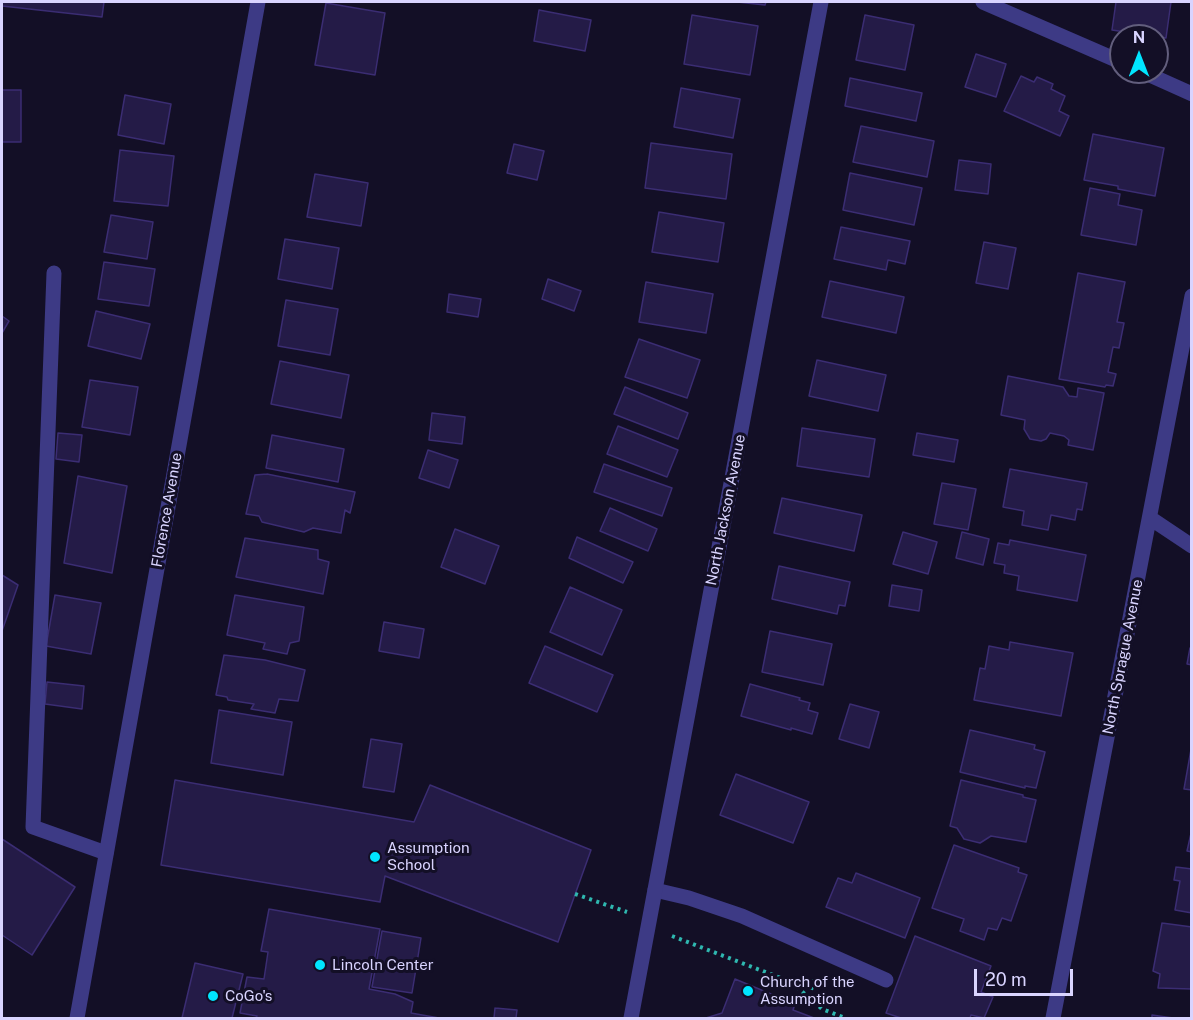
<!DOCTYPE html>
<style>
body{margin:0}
#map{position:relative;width:1193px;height:1020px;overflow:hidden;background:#130f26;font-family:"Public Sans",sans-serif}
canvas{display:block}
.frame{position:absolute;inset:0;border:3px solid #d9d4ff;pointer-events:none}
.north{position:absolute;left:1109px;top:24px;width:60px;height:60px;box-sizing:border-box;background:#130f26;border:2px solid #625e7d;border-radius:50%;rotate:0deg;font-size:16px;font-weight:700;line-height:24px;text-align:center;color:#d9d4ff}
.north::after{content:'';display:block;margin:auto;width:21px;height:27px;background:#00e5ff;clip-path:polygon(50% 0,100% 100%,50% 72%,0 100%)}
.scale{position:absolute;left:974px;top:969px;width:99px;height:27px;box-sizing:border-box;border:3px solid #d9d4ff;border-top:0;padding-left:8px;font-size:18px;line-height:21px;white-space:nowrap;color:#d9d4ff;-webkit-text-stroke:4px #130f26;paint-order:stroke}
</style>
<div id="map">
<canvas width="1193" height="1020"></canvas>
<div class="frame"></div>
<div class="north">N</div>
<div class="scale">20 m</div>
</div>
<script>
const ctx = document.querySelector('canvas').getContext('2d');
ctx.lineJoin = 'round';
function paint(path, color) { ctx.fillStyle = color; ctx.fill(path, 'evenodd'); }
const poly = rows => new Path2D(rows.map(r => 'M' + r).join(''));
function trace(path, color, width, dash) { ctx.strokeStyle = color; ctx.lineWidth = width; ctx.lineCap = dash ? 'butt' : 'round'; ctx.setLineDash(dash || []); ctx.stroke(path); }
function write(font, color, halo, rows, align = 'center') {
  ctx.font = font + ' "Public Sans",sans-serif'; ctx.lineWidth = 6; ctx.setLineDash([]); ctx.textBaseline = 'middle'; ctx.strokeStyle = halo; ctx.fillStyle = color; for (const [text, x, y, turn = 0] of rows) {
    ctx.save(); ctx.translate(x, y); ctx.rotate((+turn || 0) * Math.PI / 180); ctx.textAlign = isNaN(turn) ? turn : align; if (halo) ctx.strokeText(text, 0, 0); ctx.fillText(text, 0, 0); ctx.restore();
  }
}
const building = poly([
 [2,2,104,2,102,17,2,6,2,2],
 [737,2,766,2,765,5,737,2],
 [1116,2,1171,2,1166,38,1112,30,1116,2],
 [326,3,385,13,375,75,315,65,326,3],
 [539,10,591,20,585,51,534,41,539,10],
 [692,15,758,26,750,75,684,64,692,15],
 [865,15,914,25,905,70,856,60,865,15],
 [976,54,1006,64,996,97,965,87,976,54],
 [1021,76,1034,82,1037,77,1053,84,1051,89,1065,96,1059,111,1069,116,1060,136,1004,111,1021,76],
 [850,78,922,93,916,121,845,106,850,78],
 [681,88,740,99,733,138,674,127,681,88],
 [2,90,21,90,21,142,2,142,2,90],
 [125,95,171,104,164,144,118,135,125,95],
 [861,126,934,141,927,177,853,162,861,126],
 [1093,134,1164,148,1155,196,1118,189,1118,186,1084,180,1093,134],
 [651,143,732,154,726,199,645,188,651,143],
 [514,144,544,151,537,180,507,173,514,144],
 [120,150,174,156,168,206,114,201,120,150],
 [959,160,991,164,988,194,955,190,959,160],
 [850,173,922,188,914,225,843,210,850,173],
 [315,174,368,183,361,226,307,217,315,174],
 [1090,188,1120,194,1118,205,1142,210,1136,245,1081,235,1090,188],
 [659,212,724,223,718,262,652,252,659,212],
 [111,215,153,222,147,259,104,252,111,215],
 [841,227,910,241,905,264,888,260,886,270,834,259,841,227],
 [285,239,339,248,332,289,278,279,285,239],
 [984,242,1016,248,1008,289,976,283,984,242],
 [104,262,155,269,149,306,98,299,104,262],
 [1078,273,1125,282,1117,322,1124,323,1119,348,1113,347,1108,372,1116,374,1113,386,1106,385,1105,387,1059,379,1078,273],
 [548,279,581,291,574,311,542,299,548,279],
 [830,281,904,297,896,333,822,317,830,281],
 [646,282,713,294,706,333,639,322,646,282],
 [449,294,481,299,478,317,447,312,449,294],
 [286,300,338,309,330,355,278,346,286,300],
 [96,311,150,324,141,359,88,346,96,311],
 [2,316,9,321,2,333,2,316],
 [639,339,700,360,687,398,625,377,639,339],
 [817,360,886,375,878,411,809,396,817,360],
 [280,361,349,375,341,418,271,404,280,361],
 [1008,376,1063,387,1069,396,1077,397,1078,388,1104,393,1093,450,1068,445,1069,440,1064,436,1050,433,1046,439,1041,441,1030,439,1024,429,1025,420,1001,415,1008,376],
 [90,380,138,387,130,435,82,427,90,380],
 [625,387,688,413,678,439,614,414,625,387],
 [432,413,465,417,462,444,429,440,432,413],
 [618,426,678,450,667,477,607,454,618,426],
 [802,428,875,439,869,477,797,466,802,428],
 [58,433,82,435,79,462,56,459,58,433],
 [917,433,958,440,954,462,913,455,917,433],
 [272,435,344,449,338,482,266,468,272,435],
 [428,450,458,460,449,488,419,478,428,450],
 [604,464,672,488,662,516,594,492,604,464],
 [1010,469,1087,483,1082,510,1077,509,1075,520,1051,515,1048,530,1022,525,1024,511,1003,507,1010,469],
 [267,474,355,492,350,513,345,510,341,533,313,528,304,532,262,522,259,516,246,514,255,475,267,474],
 [78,476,127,486,112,573,64,563,78,476],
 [942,483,976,489,968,530,934,524,942,483],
 [782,498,862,515,854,551,774,533,782,498],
 [610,508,657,529,648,551,600,531,610,508],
 [455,529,499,546,485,584,441,567,455,529],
 [903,532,937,542,928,574,893,564,903,532],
 [962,532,989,539,983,565,956,558,962,532],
 [577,537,633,562,623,583,569,558,577,537],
 [245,538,318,550,318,559,329,562,323,594,236,577,245,538],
 [1010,540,1086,555,1077,601,1017,590,1019,576,1004,573,1005,565,994,563,998,543,1009,545,1010,540],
 [779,566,850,582,845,606,839,605,837,614,772,599,779,566],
 [2,575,18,585,2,631,2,575],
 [892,585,922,590,919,611,889,606,892,585],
 [570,587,622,610,602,655,550,632,570,587],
 [55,595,101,603,91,654,46,646,55,595],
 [235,595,304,607,299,641,290,643,287,654,263,649,265,643,227,635,235,595],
 [384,622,424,629,419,658,379,651,384,622],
 [770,631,832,644,823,685,762,672,770,631],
 [1010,642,1073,653,1061,716,974,700,980,668,985,669,989,646,1009,650,1010,642],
 [545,646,613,675,597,712,529,683,545,646],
 [1190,648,1192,648,1192,665,1187,664,1190,648],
 [224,655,265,660,305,670,298,701,279,699,275,713,251,709,254,704,228,700,227,697,216,695,224,655],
 [47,682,84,686,82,709,45,704,47,682],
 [750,684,800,698,799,700,810,703,808,710,818,713,812,734,791,728,791,730,741,716,750,684],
 [850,704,879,712,869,748,839,739,850,704],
 [219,710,292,722,283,775,211,763,219,710],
 [970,730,1035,745,1034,749,1045,752,1036,788,1025,786,1025,788,960,772,970,730],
 [371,739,402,744,394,792,363,787,371,739],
 [1192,744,1192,790,1184,789,1192,744],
 [736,774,809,802,793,843,720,815,736,774],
 [175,780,414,822,430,785,591,850,558,942,385,876,380,902,161,865,175,780],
 [961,780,1023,795,1023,797,1036,800,1026,842,991,836,980,843,964,839,957,828,950,826,961,780],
 [1192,829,1192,852,1187,851,1192,829],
 [2,839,75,887,32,955,2,935,2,839],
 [954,845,1019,868,1018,872,1027,875,1011,921,1002,918,997,930,988,928,984,940,960,931,964,919,932,908,954,845],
 [1176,867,1192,869,1192,913,1175,910,1180,881,1174,880,1176,867],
 [856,873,920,898,905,938,826,907,838,878,852,883,856,873],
 [269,909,380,929,369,989,395,994,413,1002,411,1013,439,1018,256,1018,257,1016,240,1013,247,977,264,979,268,952,261,951,269,909],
 [1162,923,1192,927,1192,989,1158,988,1160,974,1153,971,1162,923],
 [382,931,421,938,412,993,372,987,382,931],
 [915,936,991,966,981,992,993,997,984,1018,971,1015,970,1018,901,1018,886,1013,915,936],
 [195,963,243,974,232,1018,182,1018,195,963],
 [735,979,795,1004,793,1010,814,1018,706,1018,722,1013,735,979],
 [495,1008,517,1010,516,1018,494,1018,495,1008],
 [1152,1015,1173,1018,1152,1018,1152,1015]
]);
const path = poly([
 [575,894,627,912],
 [672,936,791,982,822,1009,845,1018],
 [809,997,815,976]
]);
const lane = poly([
 [54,273,33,827,106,853],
 [655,890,689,898,742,916,886,980]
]);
const street = poly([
 [983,2,1121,62],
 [1143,72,1192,94],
 [1150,518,1192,546],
 [77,1018,258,2],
 [631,1018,821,2],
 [1053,1018,1192,296]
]);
const markers = [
 [375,857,6,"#00e5ff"],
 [320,965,6,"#00e5ff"],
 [748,991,6,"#00e5ff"],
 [213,996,6,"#00e5ff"]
];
const streetNames = [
 ["Florence Avenue",167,510,-80],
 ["North Jackson Avenue",726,510,-79],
 ["North Sprague Avenue",1123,657,-79]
];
const poiNames = [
 ["Assumption",387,848],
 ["School",387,865],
 ["Lincoln Center",332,965],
 ["Church of the",760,982],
 ["Assumption",760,999],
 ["CoGo's",225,996]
];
paint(building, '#241b47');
trace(building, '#3b2d73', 1.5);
trace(path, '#2fb8b0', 4, [3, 4.5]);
trace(lane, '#3d3a85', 15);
trace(street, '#3d3a85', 15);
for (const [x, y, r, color] of markers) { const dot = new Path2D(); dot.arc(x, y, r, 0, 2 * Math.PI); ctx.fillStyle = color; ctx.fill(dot); trace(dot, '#130f26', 2); }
write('15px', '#d9d4ff', '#130f26', streetNames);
write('15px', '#d9d4ff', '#130f26', poiNames, 'left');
</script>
